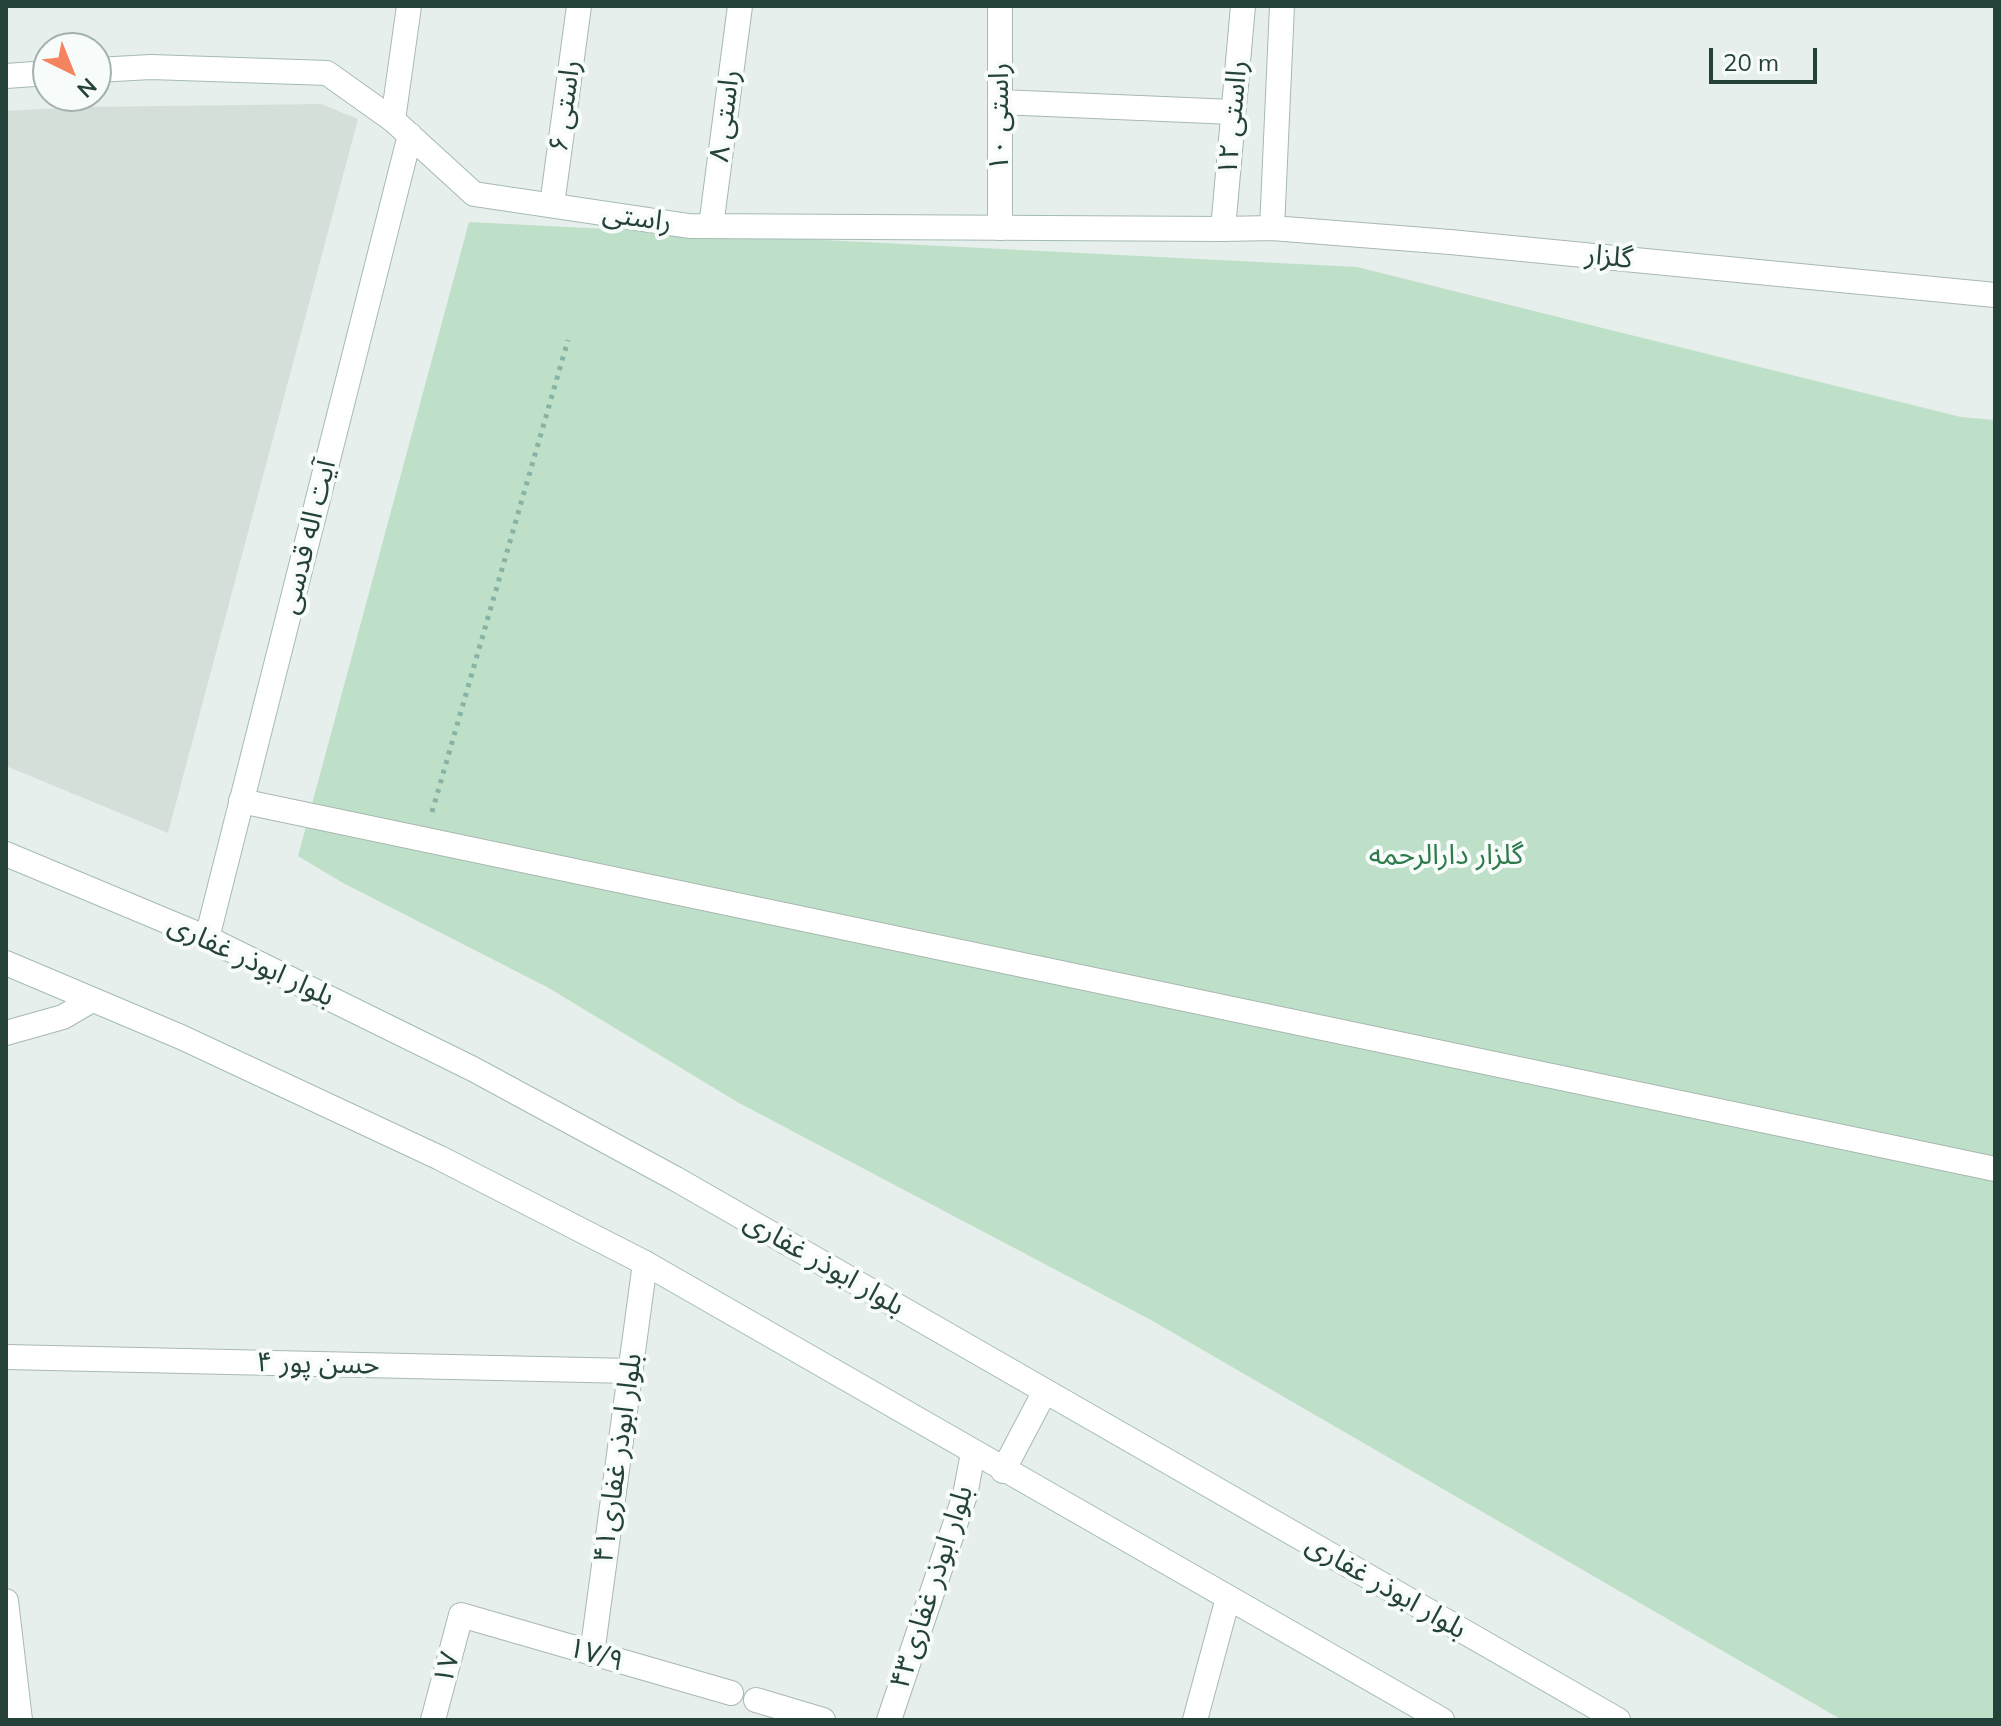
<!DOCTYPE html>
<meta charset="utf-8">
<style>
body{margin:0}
#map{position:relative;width:2001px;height:1726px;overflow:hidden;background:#e6efeb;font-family:Mulish,sans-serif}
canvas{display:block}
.frame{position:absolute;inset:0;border:8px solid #24423a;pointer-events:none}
.north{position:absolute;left:32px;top:32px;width:80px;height:80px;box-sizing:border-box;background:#f7fbf9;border:2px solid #a3b1ad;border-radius:50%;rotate:137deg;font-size:22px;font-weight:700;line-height:32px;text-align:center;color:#24423a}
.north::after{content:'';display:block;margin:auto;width:28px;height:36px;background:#f4845f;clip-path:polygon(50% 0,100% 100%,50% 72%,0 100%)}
.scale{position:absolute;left:1709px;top:48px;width:108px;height:36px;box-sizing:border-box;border:4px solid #24423a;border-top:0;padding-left:10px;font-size:24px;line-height:28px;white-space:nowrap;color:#24423a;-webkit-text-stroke:6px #f7fbf9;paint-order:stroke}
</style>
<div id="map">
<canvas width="2001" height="1726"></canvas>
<div class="frame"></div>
<div class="north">N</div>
<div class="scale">20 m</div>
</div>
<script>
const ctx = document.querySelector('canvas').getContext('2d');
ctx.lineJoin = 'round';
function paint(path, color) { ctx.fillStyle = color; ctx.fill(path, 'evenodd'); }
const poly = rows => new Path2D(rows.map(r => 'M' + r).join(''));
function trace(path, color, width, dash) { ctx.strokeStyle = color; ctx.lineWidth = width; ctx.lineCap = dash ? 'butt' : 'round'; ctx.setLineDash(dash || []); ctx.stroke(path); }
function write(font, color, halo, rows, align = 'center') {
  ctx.font = font + ' Mulish,"Noto Sans Arabic",sans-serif'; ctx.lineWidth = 8; ctx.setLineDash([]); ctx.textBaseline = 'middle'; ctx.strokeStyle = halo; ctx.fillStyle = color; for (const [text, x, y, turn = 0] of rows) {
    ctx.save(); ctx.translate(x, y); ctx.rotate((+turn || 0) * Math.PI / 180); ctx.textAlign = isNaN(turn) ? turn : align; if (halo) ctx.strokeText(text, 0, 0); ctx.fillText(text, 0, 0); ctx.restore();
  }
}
const built = poly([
 [321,104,358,119,168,833,6,766,6,111,82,107]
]);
const green = poly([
 [469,222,1357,267,1961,417,1995,420,1995,1720,1842,1720,1151,1320,739,1103,547,987,343,883,298,856]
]);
const path = poly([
 [432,812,568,340]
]);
const street = poly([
 [1243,6,1223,229,1272,228,1450,242,1995,295],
 [1000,102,1233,112],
 [393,120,409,6],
 [552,205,579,6],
 [711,226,740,6],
 [1000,228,1000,6],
 [1272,228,1282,6],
 [241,801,1995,1169],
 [6,1033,63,1017,92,1000],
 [6,1357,630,1371],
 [6,1601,20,1720],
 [592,1654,645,1263],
 [756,1700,823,1720],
 [433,1720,461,1615,731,1693],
 [889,1720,965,1495,973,1453],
 [1195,1720,1228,1598]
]);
const secondary = poly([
 [96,70,151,67,327,73,393,120,474,194,689,226,1223,229],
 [6,76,48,73],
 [6,854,207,938,473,1069,676,1179,1618,1720],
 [207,938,410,135],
 [6,963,181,1037,440,1158,645,1263,1442,1720],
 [1003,1471,1045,1391]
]);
const streetNames = [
 ["راستی ۶",565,106,-82],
 ["راستی ۸",725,116,-83],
 ["راستی ۱۰",1000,117,-90],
 ["۱۲ رااستی",1233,118,-85],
 ["راستی",637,218,8],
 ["گلزار",1609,257,6],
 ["آیت اله قدسی",308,537,-76],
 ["بلوار ابوذر غفاری",251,961,25],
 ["بلوار ابوذر غفاری",824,1264,30],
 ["۴ حسن پور",318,1364,1],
 ["بلوار ابوذر غفاری۴۱",618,1458,-82],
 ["بلوار ابوذر غفاری۴۳",932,1587,-72],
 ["بلوار ابوذر غفاری",1386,1587,30],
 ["۱۷/۹",596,1655,16],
 ["۱۷",447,1668,-75]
];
const parkNames = [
 ["گلزار دارالرحمه",1446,856]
];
paint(built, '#d4dfda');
paint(green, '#bfe0c8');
trace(street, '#a8b8b2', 26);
trace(secondary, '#a4bbb3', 26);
trace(path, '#86b3a5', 5, [4, 6]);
trace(street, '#fff', 24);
trace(secondary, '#fff', 24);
write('28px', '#24423a', '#f7fbf9', streetNames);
write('28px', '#2d7a4b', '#f7fbf9', parkNames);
</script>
